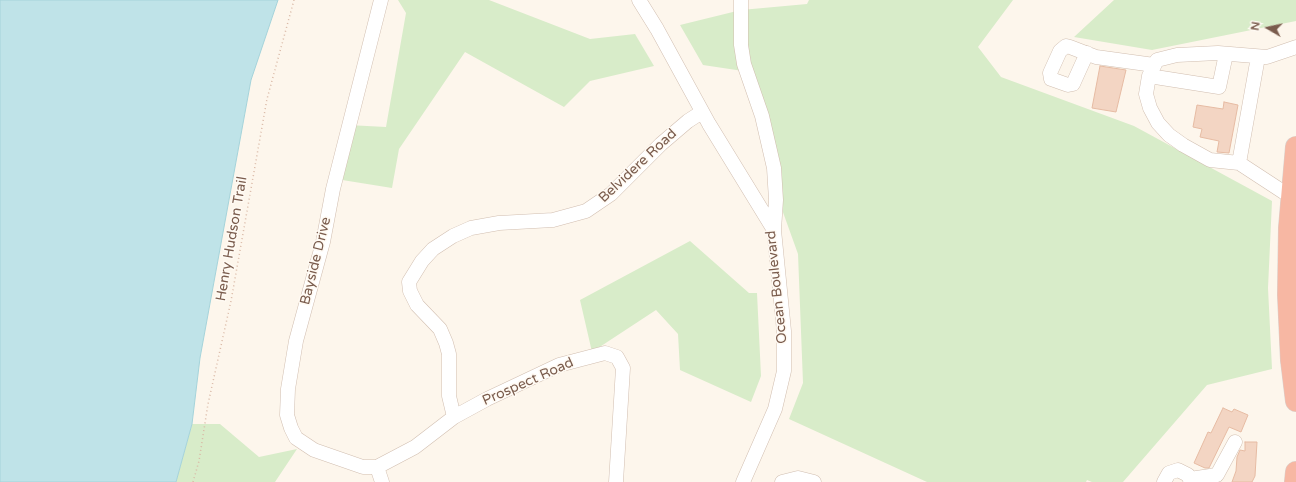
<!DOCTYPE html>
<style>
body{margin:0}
#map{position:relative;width:1296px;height:482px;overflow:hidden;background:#fdf6ec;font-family:"Varela Round",sans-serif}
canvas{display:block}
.north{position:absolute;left:1248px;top:8px;width:40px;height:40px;-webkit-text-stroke:3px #fffaf3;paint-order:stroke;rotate:279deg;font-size:11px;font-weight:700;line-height:16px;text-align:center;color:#7a5c4d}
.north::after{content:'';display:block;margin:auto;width:14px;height:18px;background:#7a5c4d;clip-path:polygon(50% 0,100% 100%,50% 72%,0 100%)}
</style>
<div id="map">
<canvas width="1296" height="482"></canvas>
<div class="north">N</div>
</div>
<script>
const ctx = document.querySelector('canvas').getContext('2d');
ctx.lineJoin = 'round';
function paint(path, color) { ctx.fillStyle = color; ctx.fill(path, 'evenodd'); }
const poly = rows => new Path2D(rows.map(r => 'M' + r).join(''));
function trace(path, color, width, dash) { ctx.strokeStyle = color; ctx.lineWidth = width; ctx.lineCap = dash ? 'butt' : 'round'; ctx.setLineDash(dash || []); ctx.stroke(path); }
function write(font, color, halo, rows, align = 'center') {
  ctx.font = font + ' "Varela Round",sans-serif'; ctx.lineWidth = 3; ctx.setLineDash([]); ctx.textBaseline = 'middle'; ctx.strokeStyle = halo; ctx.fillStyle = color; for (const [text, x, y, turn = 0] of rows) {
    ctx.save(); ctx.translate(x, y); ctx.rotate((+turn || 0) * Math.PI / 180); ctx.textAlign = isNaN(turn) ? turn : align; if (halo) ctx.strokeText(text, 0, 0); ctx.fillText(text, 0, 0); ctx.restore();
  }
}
const green = poly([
 [398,0,489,0,590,39,635,34,654,66,590,81,564,107,465,52,399,149,392,188,336,179,348,125,386,127,406,13],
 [809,0,1013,0,978,47,1001,77,1134,126,1272,201,1268,288,1272,369,1207,385,1123,482,1092,482,1087,480,1086,482,927,482,789,419,803,383,798,254,775,190,743,71,703,65,680,25,741,10,807,4],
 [1114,0,1296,0,1296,21,1152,50,1074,37],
 [690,241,749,293,757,293,761,376,751,402,680,370,678,334,656,310,592,352,580,300],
 [192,424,220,424,259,457,297,449,275,482,176,482]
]);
const water = poly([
 [0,0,278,0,251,80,200,358,192,424,176,482,0,482,0,0]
]);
const building = poly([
 [1100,66,1126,70,1116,112,1092,108,1100,66],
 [1224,102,1238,105,1229,153,1217,152,1219,141,1200,137,1202,129,1193,127,1197,105,1223,109,1224,102],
 [1223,408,1232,412,1234,409,1248,415,1241,432,1229,427,1209,468,1205,468,1194,463,1208,432,1211,433,1223,408],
 [1245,442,1257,442,1255,476,1252,482,1232,482,1236,471,1237,457,1240,450,1245,451,1245,442]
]);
const path = poly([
 [193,482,199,461,208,404,231,301,267,99,294,0]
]);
const minor = poly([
 [381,0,333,189,323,242,296,341,288,389,287,415,291,428,296,438,314,450,363,467,377,467,415,447,454,417,487,399,559,365,605,353,617,357,623,368,616,482],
 [639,0,657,29,709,124,774,230,784,331,784,371,775,409,743,482],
 [741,0,741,45,744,64,762,116,774,168,776,200,774,230],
 [1087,53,1073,84,1068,85,1051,79,1050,73,1060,51,1066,46,1070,47,1096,57,1154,65],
 [1226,54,1219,87,1149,76,1157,60,1177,55,1218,53,1267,57,1296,47],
 [1258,57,1239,163,1291,197],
 [1149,76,1146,94,1150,108,1158,123,1169,135,1183,145,1210,160,1239,163],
 [454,417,449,396,449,354,446,343,440,329,417,305,410,291,409,282,422,261,433,249,453,236,471,228,499,223,553,220,586,211,611,194,661,144,688,121,702,112],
 [377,467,382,482],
 [1190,479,1217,475,1235,442],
 [782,482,798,478,814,482],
 [1164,482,1169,473,1178,470,1188,475,1191,482]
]);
const highway = poly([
 [1296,147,1289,228,1288,295,1291,360,1296,401],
 [1295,482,1296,472]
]);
const streetNames = [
 ["Belvidere Road",638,166,-43],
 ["Henry Hudson Trail",232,239,-80],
 ["Bayside Drive",316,261,-76],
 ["Ocean Boulevard",777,287,-96],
 ["Prospect Road",528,382,-24]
];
paint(green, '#d8ecc9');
paint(water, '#bfe3e8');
trace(water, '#a5d3da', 1);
paint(building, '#f3d5c3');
trace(building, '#e6bba3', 1);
trace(minor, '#d1beb0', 15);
trace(highway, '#dad1cd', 22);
trace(path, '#d9b8a5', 1.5, [1, 3]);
trace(minor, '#fff', 14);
trace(highway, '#f7b7a3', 21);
write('14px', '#7a5c4d', '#fffaf3', streetNames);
</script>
